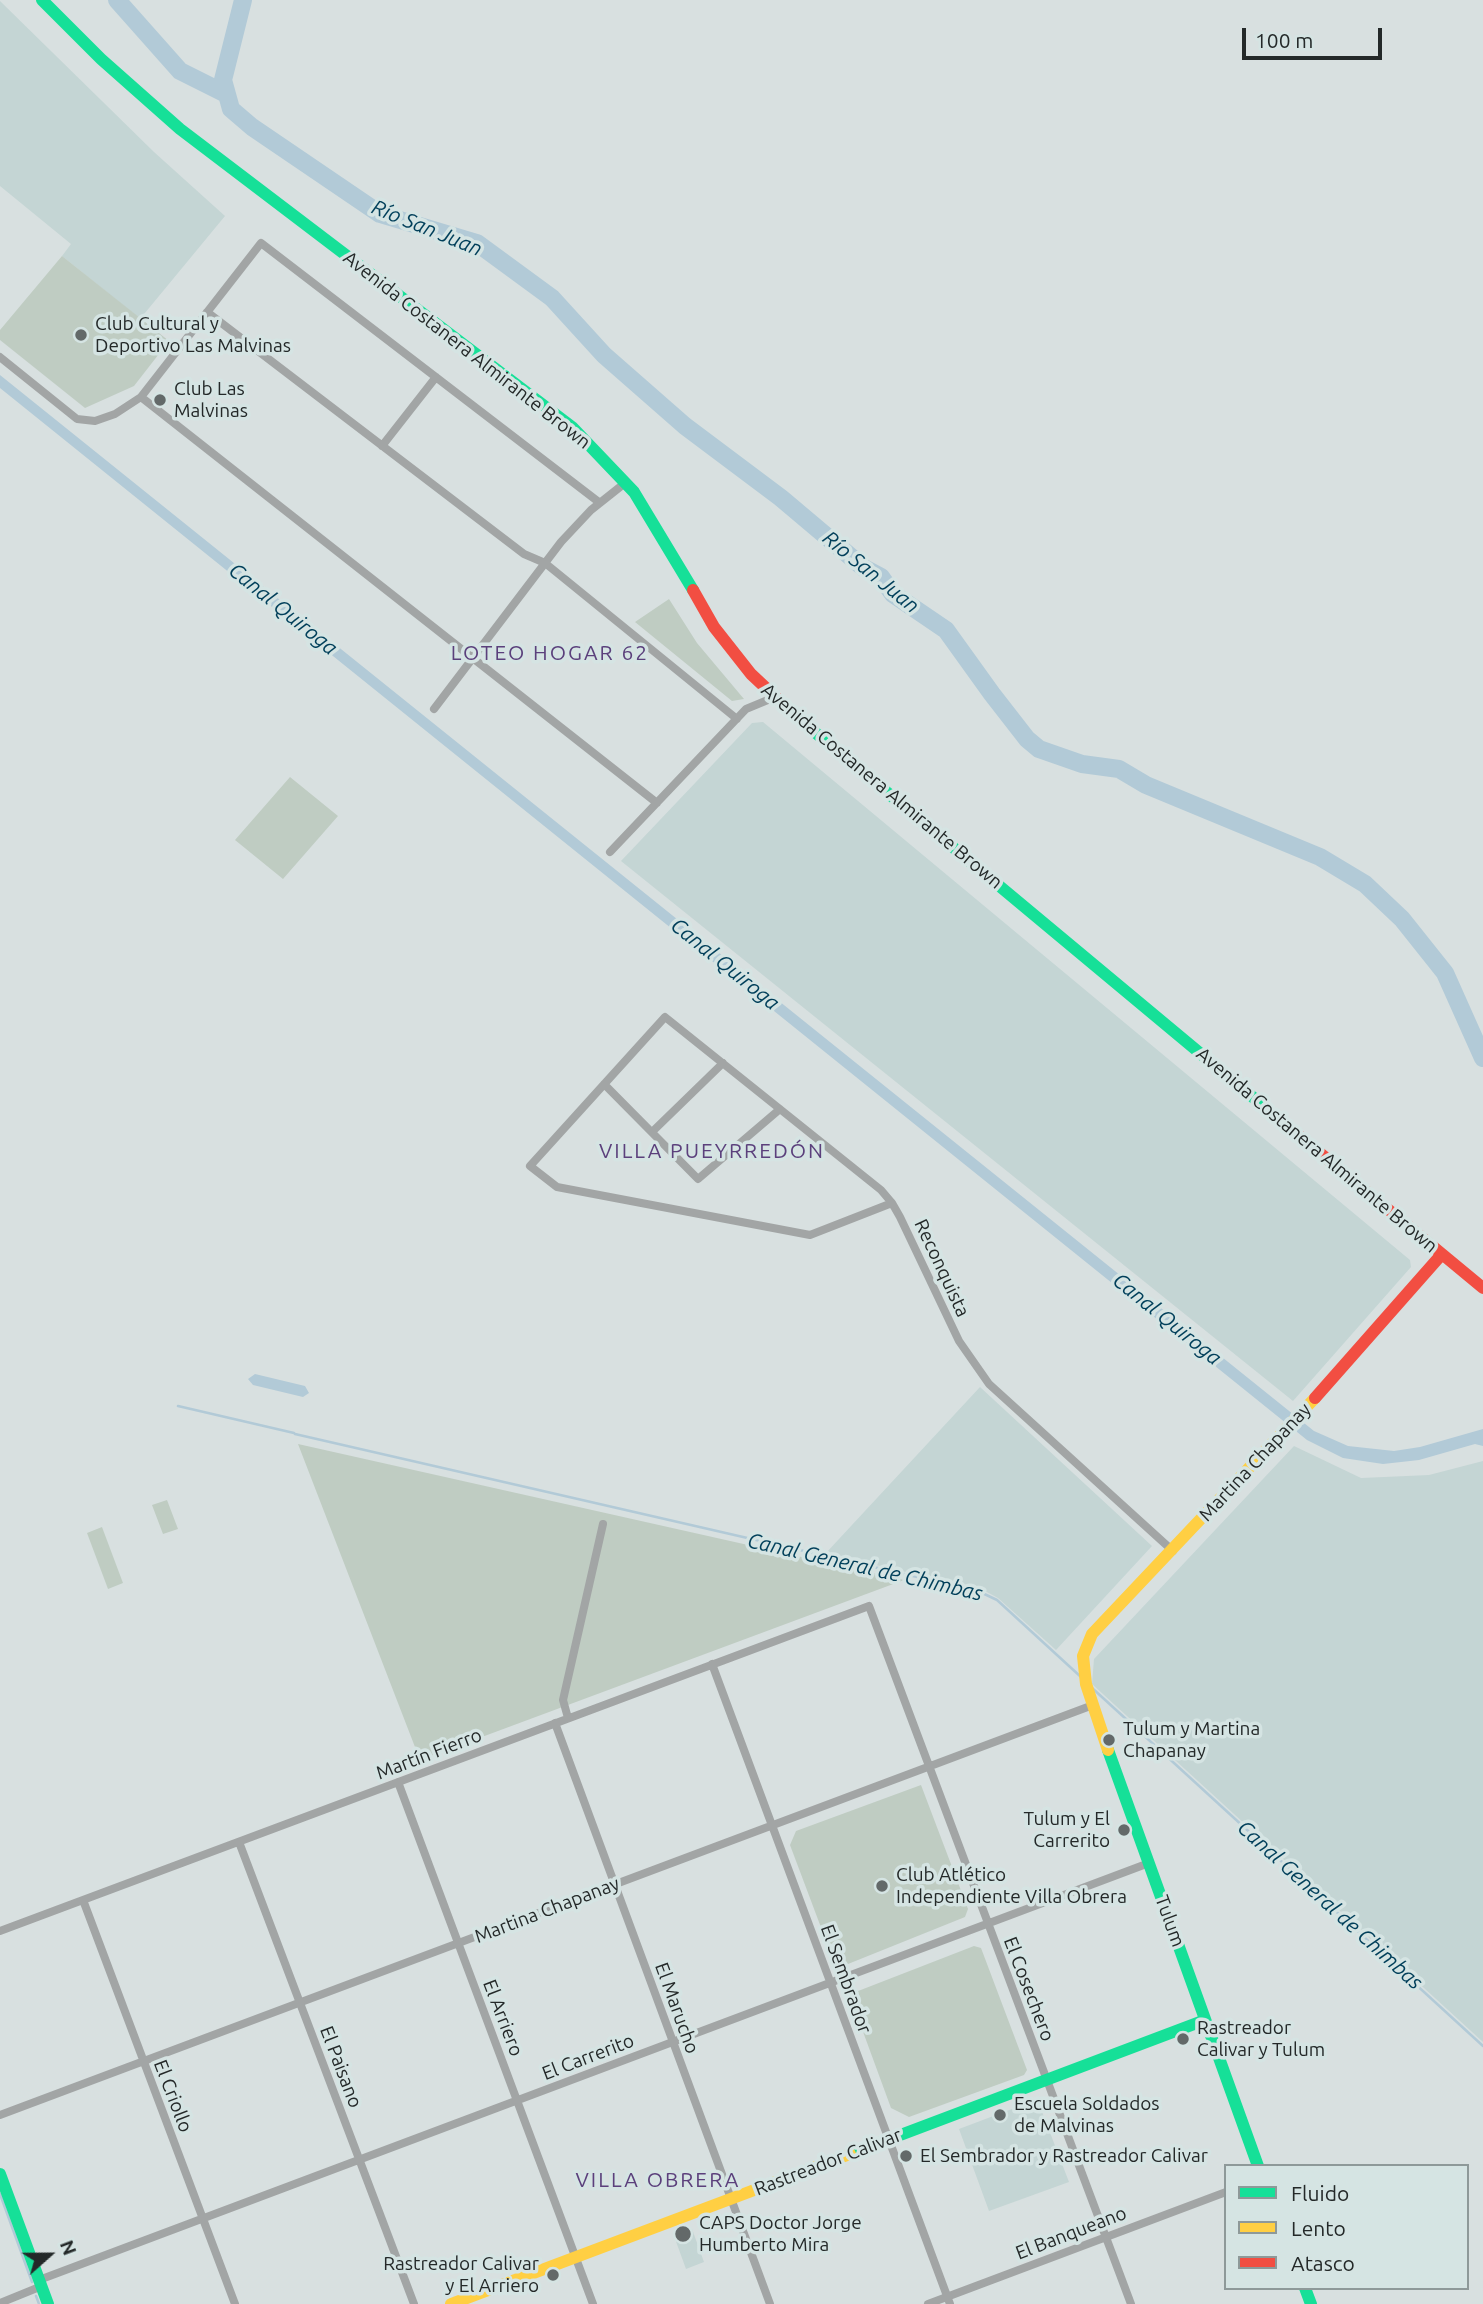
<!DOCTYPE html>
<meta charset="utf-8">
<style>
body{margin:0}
#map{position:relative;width:1483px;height:2304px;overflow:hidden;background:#d8e0e0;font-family:Ubuntu,sans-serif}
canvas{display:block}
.legend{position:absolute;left:1224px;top:2164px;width:245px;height:126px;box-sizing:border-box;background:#d5e4e3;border:2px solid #8e9999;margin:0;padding:9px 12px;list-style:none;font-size:21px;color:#242929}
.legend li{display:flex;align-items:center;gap:14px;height:35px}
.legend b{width:35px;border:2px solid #8e9999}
.north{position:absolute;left:14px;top:2220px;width:70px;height:70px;-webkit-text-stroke:5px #d5e4e3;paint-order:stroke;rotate:69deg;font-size:19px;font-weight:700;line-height:28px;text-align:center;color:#242929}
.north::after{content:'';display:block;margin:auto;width:24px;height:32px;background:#242929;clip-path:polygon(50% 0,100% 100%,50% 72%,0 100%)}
.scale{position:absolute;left:1242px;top:28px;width:140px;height:32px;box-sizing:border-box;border:4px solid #242929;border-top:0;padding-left:9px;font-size:21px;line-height:24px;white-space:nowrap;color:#242929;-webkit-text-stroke:5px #d5e4e3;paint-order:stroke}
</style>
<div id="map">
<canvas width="1483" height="2304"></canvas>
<ul class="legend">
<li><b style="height:9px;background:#16e098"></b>Fluido</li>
<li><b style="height:9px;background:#ffcf43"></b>Lento</li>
<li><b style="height:9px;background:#f24e42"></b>Atasco</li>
</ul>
<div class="north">N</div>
<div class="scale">100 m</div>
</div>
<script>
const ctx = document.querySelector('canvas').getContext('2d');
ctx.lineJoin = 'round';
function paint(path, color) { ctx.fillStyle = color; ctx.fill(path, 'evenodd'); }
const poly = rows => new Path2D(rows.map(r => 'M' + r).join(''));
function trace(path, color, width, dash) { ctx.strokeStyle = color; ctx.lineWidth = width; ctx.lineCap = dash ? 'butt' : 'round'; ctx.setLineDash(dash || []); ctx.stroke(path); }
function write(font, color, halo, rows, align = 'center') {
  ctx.font = font + ' Ubuntu,sans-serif'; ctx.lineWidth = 7; ctx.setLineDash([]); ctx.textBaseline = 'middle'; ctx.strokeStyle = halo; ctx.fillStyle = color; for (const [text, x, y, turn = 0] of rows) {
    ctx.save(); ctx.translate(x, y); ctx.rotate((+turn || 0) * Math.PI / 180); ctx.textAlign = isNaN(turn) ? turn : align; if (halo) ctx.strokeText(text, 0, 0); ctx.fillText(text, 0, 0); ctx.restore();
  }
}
const built = poly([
 [0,1,154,152,225,216,140,319,62,256,71,244,0,186],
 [763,722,1410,1260,1411,1267,1293,1401,621,861,752,723],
 [980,1387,1152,1546,1056,1650,998,1598,985,1591,826,1553],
 [1294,1446,1361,1478,1429,1475,1483,1461,1483,2042,1092,1684,1094,1659],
 [1033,2101,1039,2104,1069,2182,989,2211,959,2129],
 [692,2229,704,2262,686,2269,674,2236]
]);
const green = poly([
 [62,256,169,341,134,386,85,408,0,340,0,330],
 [669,599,697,643,744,699,732,701,635,622],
 [290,777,338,816,283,879,235,840],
 [298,1444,904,1580,420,1760],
 [167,1500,178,1529,163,1534,152,1505],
 [102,1527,123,1583,108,1589,87,1533],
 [921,1785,968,1909,965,1917,843,1966,834,1962,790,1845,796,1831],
 [974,1946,981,1948,1027,2070,1024,2075,909,2117,891,2108,851,1999,853,1993]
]);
const water = poly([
 [0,375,1314,1431,1348,1446,1394,1451,1420,1447,1483,1429,1483,1446,1475,1444,1419,1460,1383,1464,1343,1458,1307,1440,0,388],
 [255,1374,305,1386,309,1393,303,1397,253,1385,248,1379]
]);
const stream = poly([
 [178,1406,294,1433],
 [295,1434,978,1591,997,1600,1081,1677],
 [1091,1687,1483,2046],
 [0,2194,32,2282],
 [36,2296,39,2304]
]);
const river = poly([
 [117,0,180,71,224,93],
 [243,0,223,80,231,109,252,127,380,214,477,243,552,298,604,355,685,426,781,498,864,568,881,577,893,594,946,630,992,694,1027,739,1039,749,1082,764,1119,769,1146,785,1320,857,1365,884,1402,919,1445,973,1483,1058]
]);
const street = poly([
 [207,312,524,554,545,563,737,719],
 [0,357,77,419,95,421,115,414,141,397,261,243,600,503],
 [141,397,657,803],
 [382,446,436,377],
 [434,709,561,542,591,510,625,483],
 [610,852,746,709,775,697],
 [604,1084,698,1179,780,1109],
 [652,1132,723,1063],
 [892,1203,810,1235,557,1187,530,1166,665,1017,881,1190,892,1203,900,1217,959,1341,989,1384,1173,1551],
 [712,1664,950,2304],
 [568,1718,563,1700,603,1524],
 [555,1723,770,2304],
 [398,1782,593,2304],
 [239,1842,414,2304],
 [83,1900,235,2304],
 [0,1931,869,1606,1131,2304],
 [0,2115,1093,1705],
 [39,2280,1149,1863],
 [0,2303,42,2286],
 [928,2304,1226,2192]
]);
const fast = poly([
 [42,0,101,59,180,129,572,427,634,492,693,590],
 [799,719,1291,1129],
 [1108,1750,1258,2166],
 [850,2154,1205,2020],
 [0,2174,48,2304],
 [1305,2288,1311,2304]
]);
const slow = poly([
 [1108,1750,1086,1684,1083,1656,1092,1634,1315,1398],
 [451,2304,850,2154]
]);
const jam = poly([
 [693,590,714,627,751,674,799,719],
 [1291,1129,1483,1288],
 [1315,1398,1442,1254]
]);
const markers = [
 [81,335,7,"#636969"],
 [160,400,7,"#636969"],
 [1109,1740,7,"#636969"],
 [1124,1830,7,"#636969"],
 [882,1886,7,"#636969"],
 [1183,2039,7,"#636969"],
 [1000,2115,7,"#636969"],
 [906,2156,7,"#636969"],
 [683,2234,9,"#636969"],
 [553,2275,7,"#636969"]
];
const poiNames = [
 ["Club Cultural y",95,324],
 ["Deportivo Las Malvinas",95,346],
 ["Club Las",174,389],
 ["Malvinas",174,411],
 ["Tulum y Martina",1123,1729],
 ["Chapanay",1123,1751],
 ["Tulum y El",1110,1819,"right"],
 ["Carrerito",1110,1841,"right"],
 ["Club Atlético",896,1875],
 ["Independiente Villa Obrera",896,1897],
 ["Rastreador",1197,2028],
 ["Calivar y Tulum",1197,2050],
 ["Escuela Soldados",1014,2104],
 ["de Malvinas",1014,2126],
 ["El Sembrador y Rastreador Calivar",920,2156],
 ["CAPS Doctor Jorge",699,2223],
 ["Humberto Mira",699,2245],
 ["Rastreador Calivar",539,2264,"right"],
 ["y El Arriero",539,2286,"right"]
];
const streetNames = [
 ["Avenida Costanera Almirante Brown",467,350,38],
 ["Avenida Costanera Almirante Brown",882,786,40],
 ["Avenida Costanera Almirante Brown",1317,1150,40],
 ["Reconquista",942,1268,65],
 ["Martina Chapanay",1255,1462,-47],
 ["Martín Fierro",429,1754,-21],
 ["Martina Chapanay",547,1910,-21],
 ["Tulum",1170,1921,70],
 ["El Sembrador",846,1979,70],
 ["El Cosechero",1029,1989,69],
 ["El Marucho",677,2008,70],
 ["El Arriero",503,2018,69],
 ["El Carrerito",588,2057,-21],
 ["El Paisano",341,2067,69],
 ["El Criollo",173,2096,69],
 ["Rastreador Calivar",828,2162,-21],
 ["El Banqueano",1071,2233,-21]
];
const waterNames = [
 ["Río San Juan",427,228,22],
 ["Río San Juan",871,572,39],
 ["Canal Quiroga",283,609,39],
 ["Canal Quiroga",725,964,39],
 ["Canal Quiroga",1167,1319,39],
 ["Canal General de Chimbas",865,1567,13],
 ["Canal General de Chimbas",1330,1905,42]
];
const neighbourhoodNames = [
 ["LOTEO HOGAR 62",550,653],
 ["VILLA PUEYRREDÓN",712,1151],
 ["VILLA OBRERA",658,2180]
];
paint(built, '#c4d5d4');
paint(green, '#bfccc2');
paint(water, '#b2cad7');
trace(stream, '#b2cad7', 2.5);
trace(river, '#b2cad7', 18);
trace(street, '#a2a5a5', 8);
trace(fast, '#16e098', 12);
trace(slow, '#ffcf43', 12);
trace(jam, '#f24e42', 12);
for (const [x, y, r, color] of markers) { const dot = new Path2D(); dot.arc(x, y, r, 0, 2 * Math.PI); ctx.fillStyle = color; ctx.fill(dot); trace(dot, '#d5e4e3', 2.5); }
write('19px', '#242929', '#d5e4e3', poiNames, 'left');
write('19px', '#242929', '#d5e4e3', streetNames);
write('italic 21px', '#013f5a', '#d5e4e3', waterNames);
ctx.letterSpacing = '2px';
write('21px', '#5b407c', '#d5e4e3', neighbourhoodNames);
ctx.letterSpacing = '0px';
</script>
